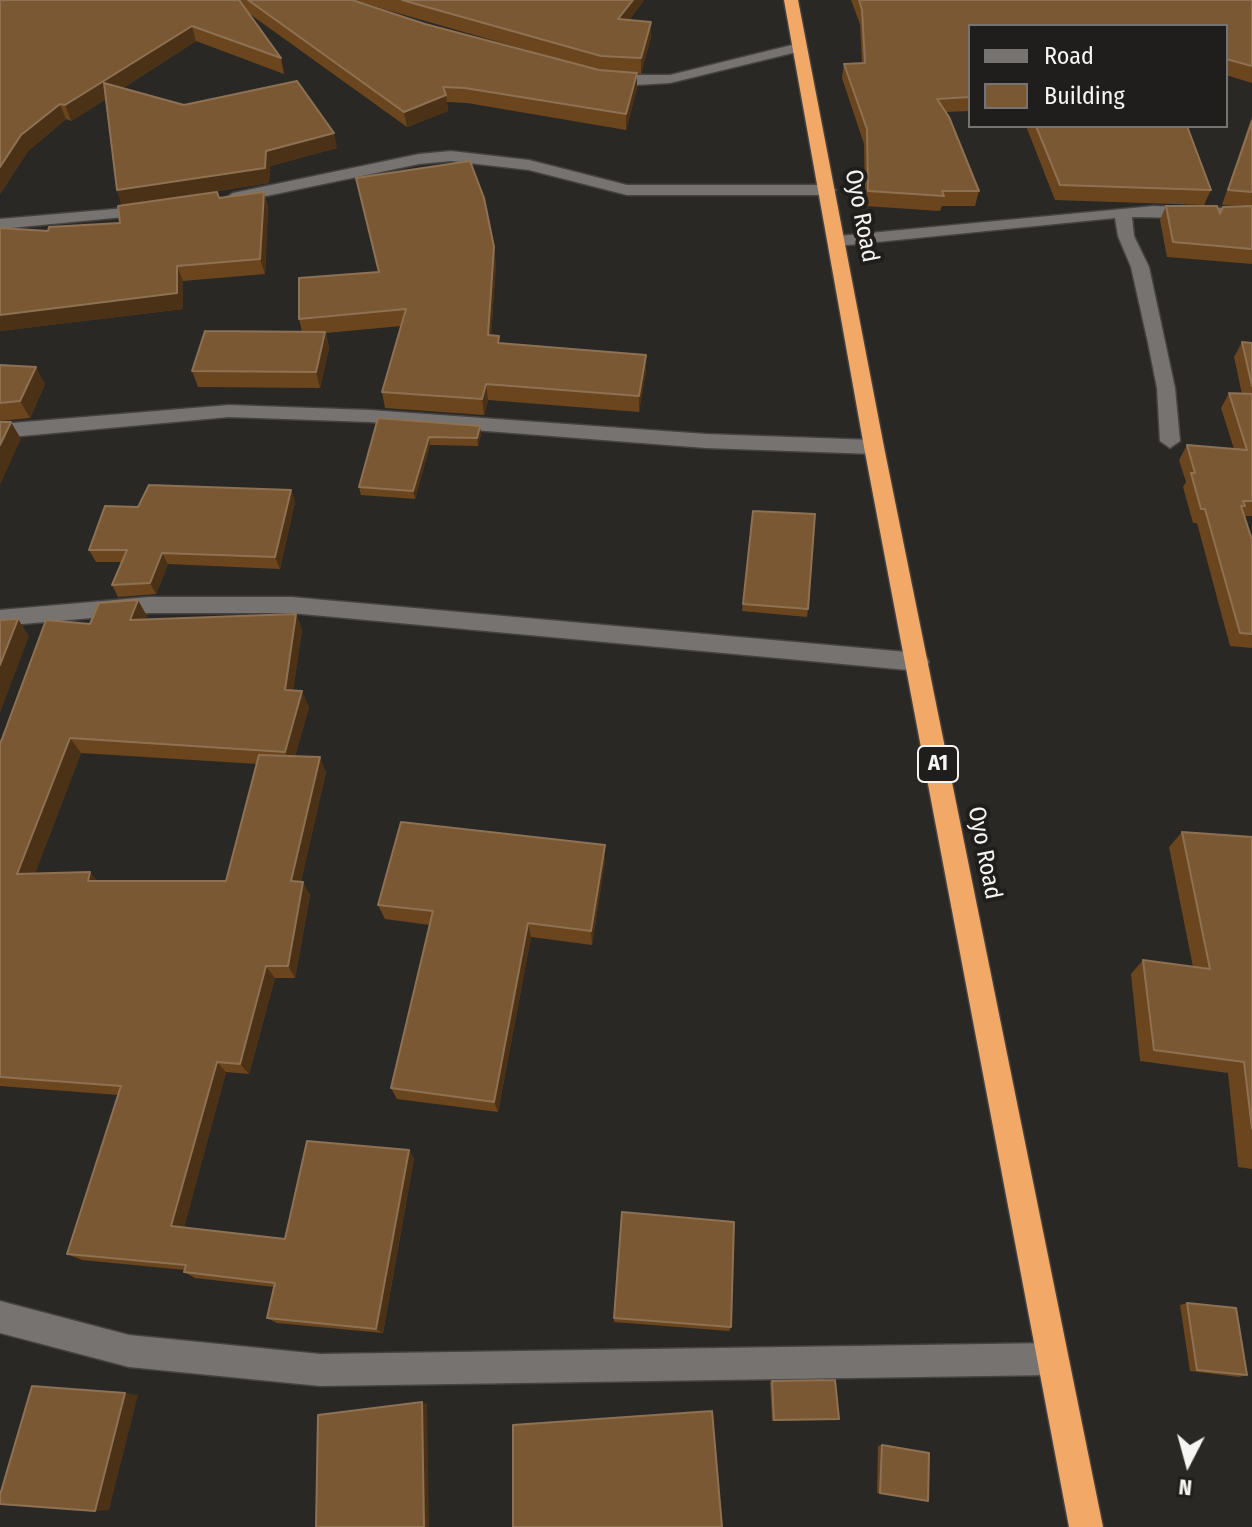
<!DOCTYPE html>
<style>
body{margin:0}
#map{position:relative;width:1252px;height:1527px;overflow:hidden;background:#2a2825;font-family:"Fira Sans Condensed",sans-serif}
canvas{display:block}
.legend{position:absolute;left:968px;top:24px;width:260px;height:104px;box-sizing:border-box;background:#201e1c;border:2px solid #767472;margin:0;padding:10px 14px;list-style:none;font-size:24px;color:#f6f5f3}
.legend li{display:flex;align-items:center;gap:16px;height:40px}
.legend b{width:40px;border:2px solid #767472}
.north{position:absolute;left:1148px;top:1423px;width:80px;height:80px;-webkit-text-stroke:6px #201e1c;paint-order:stroke;rotate:186deg;font-size:22px;font-weight:700;line-height:32px;text-align:center;color:#f6f5f3}
.north::after{content:'';display:block;margin:auto;width:28px;height:36px;background:#f6f5f3;clip-path:polygon(50% 0,100% 100%,50% 72%,0 100%)}
</style>
<div id="map">
<canvas width="1252" height="1527"></canvas>
<ul class="legend">
<li><b style="height:10px;background:#767370"></b>Road</li>
<li><b style="height:22px;background:#7a5834"></b>Building</li>
</ul>
<div class="north">N</div>
</div>
<script>
const ctx = document.querySelector('canvas').getContext('2d');
ctx.lineJoin = 'round';
const poly = rows => new Path2D(rows.map(r => 'M' + r).join(''));
function trace(path, color, width, dash) { ctx.strokeStyle = color; ctx.lineWidth = width; ctx.lineCap = dash ? 'butt' : 'round'; ctx.setLineDash(dash || []); ctx.stroke(path); }
function paint(path, color) { ctx.fillStyle = color; ctx.fill(path, 'evenodd'); }
function write(font, color, halo, rows, align = 'center') {
  ctx.font = font + ' "Fira Sans Condensed",sans-serif'; ctx.lineWidth = 8; ctx.setLineDash([]); ctx.textBaseline = 'middle'; ctx.strokeStyle = halo; ctx.fillStyle = color; for (const [text, x, y, turn = 0] of rows) {
    ctx.save(); ctx.translate(x, y); ctx.rotate((+turn || 0) * Math.PI / 180); ctx.textAlign = isNaN(turn) ? turn : align; if (halo) ctx.strokeText(text, 0, 0); ctx.fillText(text, 0, 0); ctx.restore();
  }
}
const minor = poly([
 [800,43,805,44,805,50,670,83,636,85,607,83,600,79,607,75,670,75,800,43],
 [451,151,529,160,627,185,828,185,836,190,828,195,627,195,529,170,451,161,419,164,233,203,225,198,233,193,419,154,451,151],
 [149,206,155,208,155,214,0,229,0,219,149,206],
 [1154,206,1252,209,1252,219,1132,217,1134,236,1149,267,1175,388,1180,441,1170,448,1160,441,1157,388,1148,343,1131,267,1118,236,1115,218,838,246,830,241,838,236,1154,206],
 [229,405,370,410,706,434,874,440,884,447,874,454,706,448,370,422,229,417,0,438,0,424,229,405],
 [149,597,291,597,918,653,926,656,929,662,926,668,918,671,291,613,149,613,0,626,0,610,149,597],
 [0,1301,129,1335,320,1354,1052,1343,1063,1348,1068,1359,1063,1370,1052,1375,320,1386,129,1367,0,1333,0,1301]
]);
const highway = poly([
 [784,0,798,0,884,447,1103,1527,1069,1527,864,447,784,0]
]);
const wall = poly([
 [0,0,644,0,629,20,651,22,651,37,641,74,637,73,637,88,626,130,467,103,447,102,448,111,407,127,247,12,281,58,284,74,196,41,123,88,337,148,270,166,269,183,147,202,219,198,264,192,268,207,265,274,183,281,183,309,0,331,0,228,48,231,120,223,122,205,117,190,106,99,71,121,66,119,28,151,0,194],
 [359,2,565,61,425,24],
 [851,0,1252,0,1252,83,1226,75,1226,26,970,26,970,111,946,112,979,191,975,206,942,206,940,211,865,206,864,144,842,78,844,64,862,63,860,24],
 [1252,116,1252,264,1167,257,1160,220,1166,206,1220,213,1223,207,1245,206,1222,205],
 [1026,126,1187,126,1211,190,1204,205,1055,200],
 [356,178,496,263,491,335,500,343,646,355,646,371,639,412,488,400,484,415,385,408,382,392,401,326,326,333,329,348,320,388,198,387,192,371,302,332,299,319,378,272],
 [1242,342,1252,343,1252,516,1245,516,1252,540,1252,648,1230,646,1197,523,1193,523,1183,487,1186,482,1179,460,1187,445,1234,449,1221,408,1229,393,1242,394,1234,357],
 [0,365,45,384,30,418,0,421],
 [378,418,481,434,478,446,430,445,415,499,361,495,359,487],
 [291,490,295,502,280,569,168,564,156,594,118,597,112,585,122,562,96,562,89,550,138,507],
 [753,511,808,609,807,617,742,611],
 [296,614,302,630,293,691,309,707,295,756,326,772,301,881,310,895,295,978,275,978,249,1074,226,1072,184,1227,285,1239,414,1158,383,1333,277,1323,267,1318,274,1287,195,1278,184,1272,185,1270,82,1260,67,1254,118,1095,0,1086,0,743,90,624,147,616,146,619],
 [81,753,257,764,226,881,97,881,35,873],
 [1182,832,1252,837,1252,1169,1238,1167,1228,1073,1140,1061,1131,974,1143,960,1193,967,1169,847],
 [605,861,592,945,531,937,498,1112,397,1099,391,1088,430,925,385,919,378,905],
 [1187,1303,1247,1375,1239,1377,1190,1371,1180,1305],
 [614,1318,731,1327,729,1331,614,1322],
 [772,1381,839,1419,772,1421,770,1382],
 [882,1445,928,1501,877,1493,878,1446]
]);
const shadedWall = poly([
 [633,0,644,0,618,34,618,19],
 [651,22,651,37,641,74,641,58],
 [192,26,196,41,71,121,65,105],
 [637,73,637,88,626,130,626,114],
 [446,95,448,111,407,127,404,112],
 [60,104,66,119,28,151,0,194,0,167,21,135],
 [334,133,337,148,270,166,269,183,122,205,117,190],
 [264,192,268,207,265,274,260,259],
 [494,247,496,263,490,351,488,335],
 [177,266,183,281,183,309,0,331,0,315],
 [325,332,329,348,320,388,316,372],
 [646,355,646,371,639,412,639,396],
 [36,367,45,384,30,418,20,401],
 [486,384,488,400,484,415,482,399],
 [11,422,21,439,0,485,0,445],
 [480,426,481,434,478,446,477,438],
 [429,437,430,445,415,499,413,491],
 [291,490,295,502,280,569,275,557],
 [162,553,168,564,156,594,150,583],
 [138,600,147,616,139,636,130,620],
 [296,614,302,630,291,706,285,690],
 [18,619,29,636,0,713,0,665],
 [302,691,309,707,292,767,285,752],
 [70,738,81,753,30,887,17,874],
 [320,757,326,772,298,895,291,881],
 [605,845,605,861,592,945,591,931],
 [90,872,102,886,88,881],
 [303,882,310,895,295,978,288,966],
 [528,923,531,937,498,1112,494,1102],
 [266,966,275,978,249,1074,240,1064],
 [217,1062,226,1072,183,1232,171,1226],
 [409,1150,414,1158,383,1333,376,1329],
 [125,1393,138,1395,109,1510,95,1511],
 [422,1402,427,1404,429,1527,424,1527]
]);
const building = poly([
 [0,0,239,0,281,58,192,26,65,105,60,104,21,135,0,167,0,0],
 [248,0,352,0,425,24,599,70,637,73,626,114,465,88,443,87,446,95,404,112,248,0],
 [402,0,633,0,618,19,651,22,641,58,601,56,402,0],
 [859,0,1252,0,1252,66,1226,59,1226,26,970,26,970,97,937,99,949,117,979,191,942,191,944,196,868,191,867,129,844,64,865,63,862,10,859,0],
 [297,81,334,133,266,151,265,168,117,190,104,83,184,105,297,81],
 [1252,121,1252,192,1228,190,1252,121],
 [1036,126,1187,126,1211,190,1060,185,1036,126],
 [470,161,484,198,494,247,488,335,499,336,498,343,646,355,639,396,486,384,482,399,382,392,406,309,299,319,299,278,379,272,356,178,470,161],
 [217,192,219,198,264,192,260,259,177,266,177,293,0,315,0,228,48,231,49,227,120,223,118,206,217,192],
 [1166,206,1217,206,1220,214,1223,207,1252,206,1252,249,1173,242,1166,206],
 [205,331,325,332,316,372,192,371,205,331],
 [1242,342,1252,343,1252,386,1242,342],
 [0,365,36,367,20,401,0,403,0,365],
 [1229,393,1252,394,1252,501,1243,501,1245,506,1241,506,1252,540,1252,634,1240,633,1205,509,1201,509,1191,473,1195,473,1187,445,1247,450,1229,393],
 [378,418,480,426,477,438,429,437,413,491,359,487,378,418],
 [0,422,11,422,0,445,0,422],
 [149,485,291,490,275,557,162,553,150,583,112,585,127,550,89,550,105,506,138,507,149,485],
 [753,511,815,514,808,609,743,604,753,511],
 [138,600,130,620,296,614,285,690,302,691,285,752,70,738,17,874,90,872,88,881,226,881,259,755,320,757,291,881,303,882,288,966,266,966,240,1064,217,1062,171,1226,285,1239,307,1141,409,1150,376,1329,267,1318,275,1283,184,1272,186,1265,67,1254,121,1086,0,1077,0,743,2,739,46,620,90,624,99,603,138,600],
 [18,619,0,665,0,620,18,619],
 [401,822,605,845,591,931,528,923,494,1102,391,1088,433,911,378,905,401,822],
 [1182,832,1252,837,1252,1129,1244,1062,1154,1050,1143,960,1210,969,1182,832],
 [622,1212,734,1222,731,1327,614,1318,622,1212],
 [1187,1303,1236,1308,1247,1375,1197,1370,1187,1303],
 [835,1380,839,1419,774,1420,772,1381,835,1380],
 [32,1386,125,1393,95,1511,0,1504,0,1495,32,1386],
 [422,1402,424,1527,316,1527,318,1415,422,1402],
 [712,1411,722,1527,513,1527,513,1425,712,1411],
 [882,1445,929,1453,928,1501,880,1493,882,1445]
]);
const shields = [
 [938,764,40]
];
const shieldNames = [
 ["A1",938,764]
];
const streetNames = [
 ["Oyo Road",861,216,79],
 ["Oyo Road",984,853,79]
];
trace(minor, '#454241', 3);
trace(highway, '#454241', 3);
paint(minor, '#767370');
paint(highway, '#f2a968');
paint(wall, '#6b451d');
paint(shadedWall, '#4b3217');
paint(building, '#7a5834');
trace(building, '#8e7152', 2);
for (const [x, y, w] of shields) { const box = new Path2D(); box.roundRect(x - w / 2, y - 18, w, 36, 6); ctx.fillStyle = '#201e1c'; ctx.fill(box); trace(box, '#f6f5f3', 2); }
write('bold 22px', '#f6f5f3', null, shieldNames);
write('24px', '#f6f5f3', '#201e1c', streetNames);
</script>
